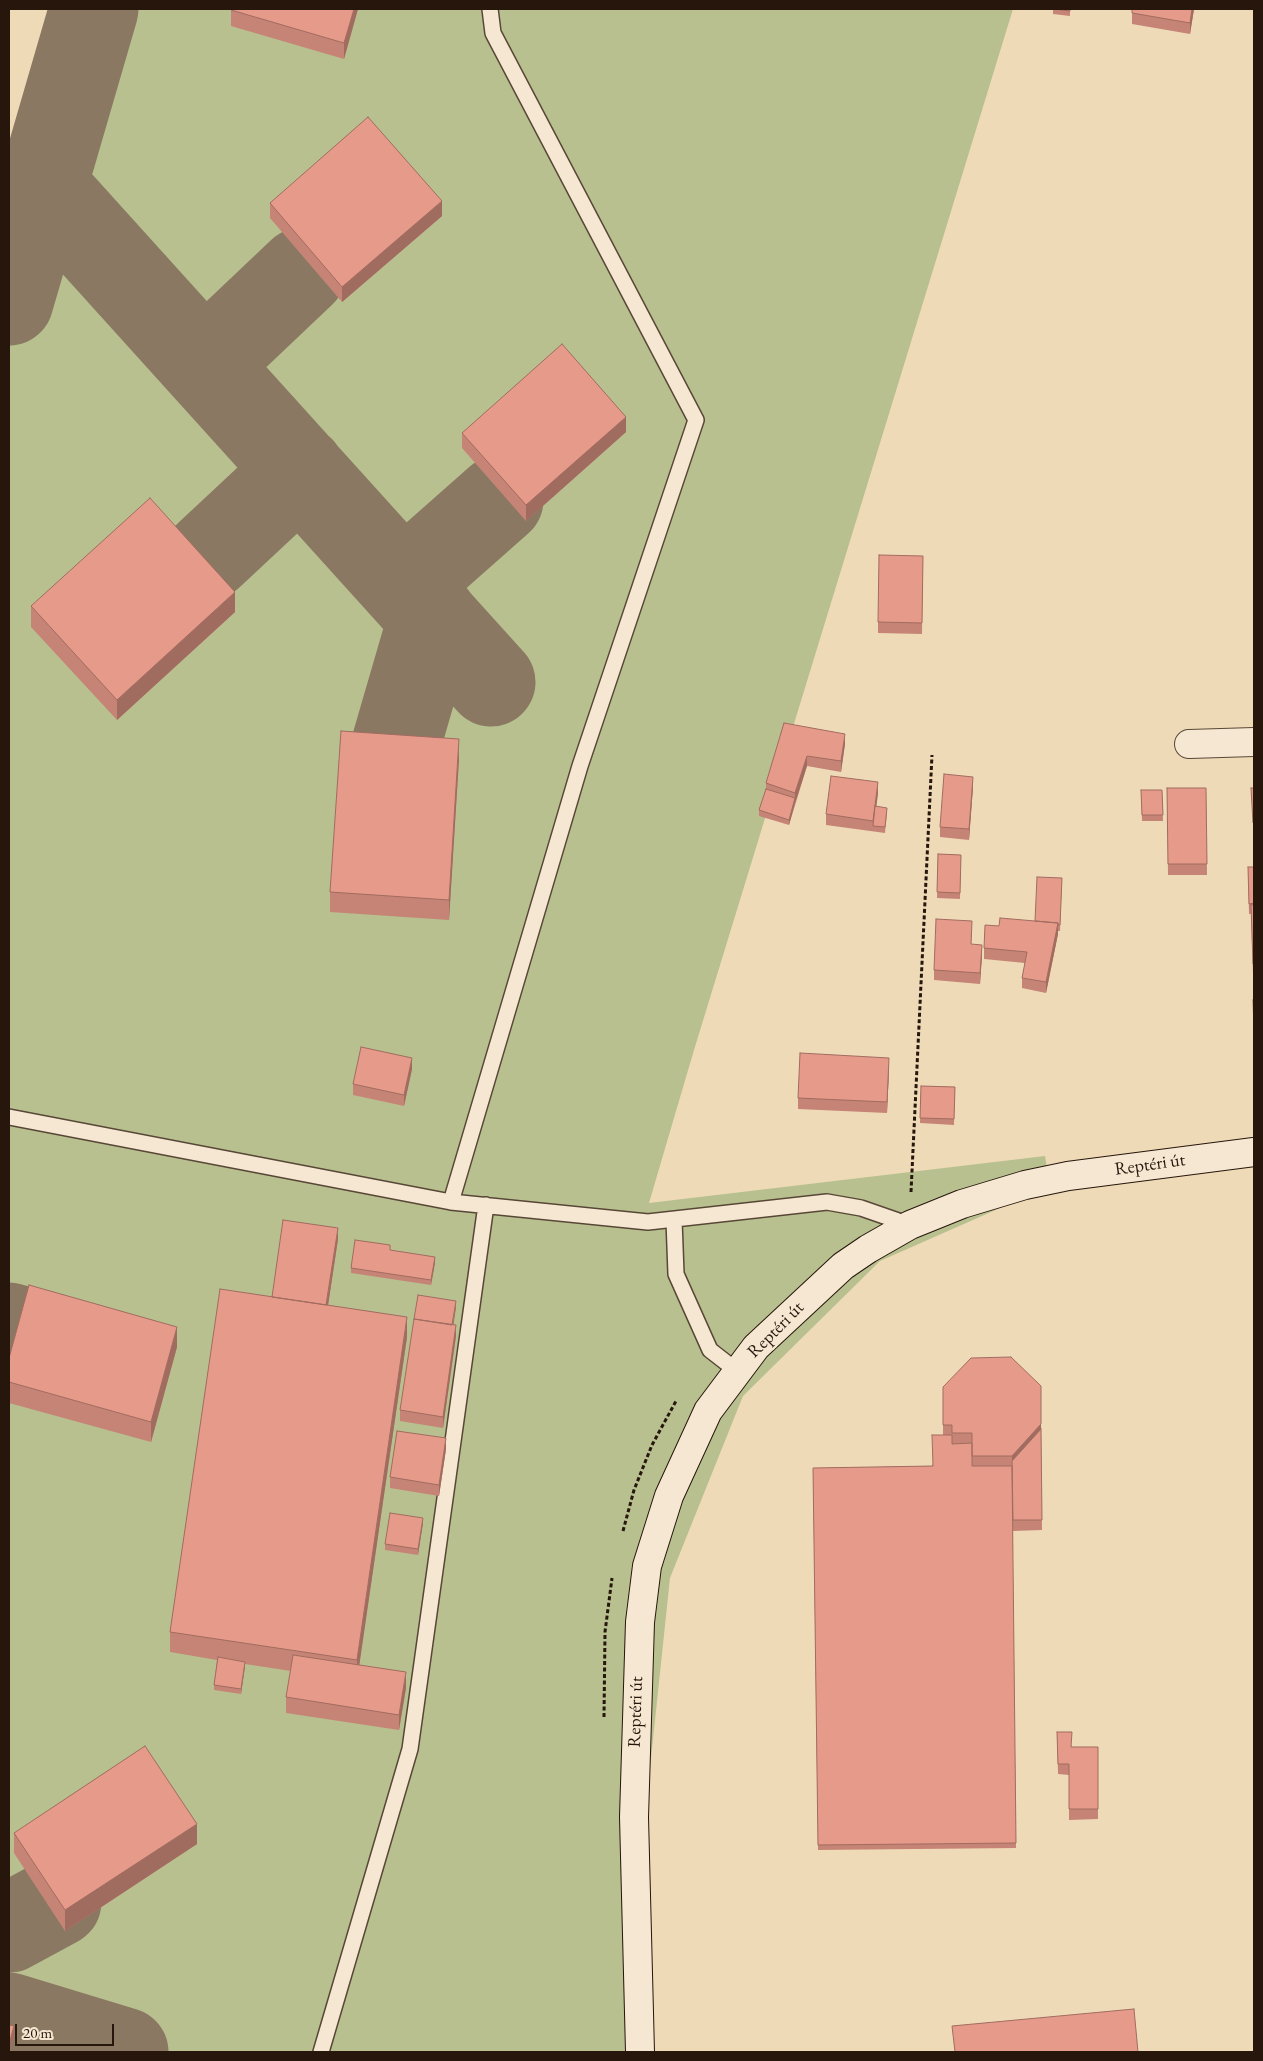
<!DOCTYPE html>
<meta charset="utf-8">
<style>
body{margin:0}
#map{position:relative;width:1263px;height:2061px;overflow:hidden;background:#efdab8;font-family:"EB Garamond",serif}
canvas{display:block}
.frame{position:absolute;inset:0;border:10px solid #26160c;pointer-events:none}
.scale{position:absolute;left:15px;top:2024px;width:99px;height:22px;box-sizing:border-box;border:2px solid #26160c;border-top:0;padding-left:6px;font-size:15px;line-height:18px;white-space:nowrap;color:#26160c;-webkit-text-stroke:4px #f5e7d1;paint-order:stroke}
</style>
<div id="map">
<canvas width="1263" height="2061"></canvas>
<div class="frame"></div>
<div class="scale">20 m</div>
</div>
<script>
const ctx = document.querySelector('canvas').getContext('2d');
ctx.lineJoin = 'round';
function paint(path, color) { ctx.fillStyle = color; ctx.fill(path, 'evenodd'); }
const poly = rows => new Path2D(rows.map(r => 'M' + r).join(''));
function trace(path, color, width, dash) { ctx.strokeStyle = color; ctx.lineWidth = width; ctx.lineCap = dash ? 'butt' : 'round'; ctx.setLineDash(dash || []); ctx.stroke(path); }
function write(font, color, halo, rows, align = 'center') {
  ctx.font = font + ' "EB Garamond",serif'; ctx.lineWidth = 4.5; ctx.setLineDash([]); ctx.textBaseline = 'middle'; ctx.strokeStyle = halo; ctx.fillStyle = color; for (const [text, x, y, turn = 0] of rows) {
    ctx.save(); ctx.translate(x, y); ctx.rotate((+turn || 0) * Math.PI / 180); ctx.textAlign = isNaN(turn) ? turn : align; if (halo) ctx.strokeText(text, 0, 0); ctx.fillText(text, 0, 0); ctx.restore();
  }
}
const green = poly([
 [74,9,1013,9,694,1050,649,1203,1045,1156,1050,1186,880,1261,743,1396,670,1578,643,1834,651,2052,9,2052,9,231]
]);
const taxiway = poly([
 [42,185,491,682],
 [9,301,94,9],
 [205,364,302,272],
 [209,555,300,470],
 [404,584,499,500],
 [396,744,433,617],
 [9,1327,34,1334],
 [9,1928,57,1902],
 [9,2017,124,2052]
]);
const path = poly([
 [911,1192,932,755],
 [623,1531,634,1490,652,1445,676,1401],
 [604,1717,605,1632,612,1578]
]);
const lane = poly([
 [9,1117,451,1202,648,1222,827,1202,861,1208,910,1225],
 [451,1202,580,766,696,420,493,33,490,9],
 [674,1220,676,1274,710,1350,737,1371],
 [321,2052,410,1749,486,1205]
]);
const street = poly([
 [1189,744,1254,742]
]);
const secondary = poly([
 [640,2052,634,1817,640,1622,647,1566,669,1496,708,1411,756,1347,843,1266,868,1249,910,1225,962,1204,1025,1185,1068,1176,1254,1152]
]);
const wall = poly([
 [231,9,358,9,344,59,231,26],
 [1053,9,1070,9,1070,16,1053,14],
 [1194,9,1190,34,1132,24,1132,13],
 [270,203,442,216,342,302,270,218],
 [626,432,526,521,462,448,462,433],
 [923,556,922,634,878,633,878,622],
 [31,606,235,612,117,720,31,627],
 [784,723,845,744,841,772,807,766,789,825,759,816,759,810,766,789,766,783],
 [459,759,449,920,330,912,330,892],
 [973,787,969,840,940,837,940,827],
 [1167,788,1206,788,1207,875,1168,875],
 [1141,790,1162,790,1163,821,1142,821],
 [878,793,876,806,887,813,885,833,826,825,826,814],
 [938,854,961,855,960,899,937,898],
 [1248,867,1254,867,1254,975,1253,975,1251,914,1249,914],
 [1062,878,1060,931,1058,931,1058,934,1046,993,1022,988,1022,978,1025,963,984,959,984,948,999,926,1035,921],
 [972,932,971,944,982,955,980,984,934,980,934,970],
 [412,1069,404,1106,353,1095,353,1084],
 [889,1069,887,1113,798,1109,798,1098],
 [921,1086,955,1087,954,1125,920,1123],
 [338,1239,328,1305,407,1337,359,1665,406,1688,399,1730,286,1713,286,1697,291,1671,245,1664,241,1694,214,1690,214,1685,217,1660,170,1652,170,1632,272,1297],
 [390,1250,435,1263,431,1285,351,1273,351,1268],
 [456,1307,453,1325,456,1336,443,1428,400,1421,400,1410],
 [177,1347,151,1442,9,1403,9,1358],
 [943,1387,1041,1424,1042,1530,1013,1531,1012,1488,1016,1848,818,1850,813,1468,932,1466,943,1435],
 [446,1449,439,1496,390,1488,390,1477],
 [423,1523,418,1555,385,1550,385,1544],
 [1057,1732,1072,1747,1098,1747,1098,1819,1069,1820,1069,1775,1058,1774],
 [14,1833,197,1844,65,1931,14,1853]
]);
const shadedWall = poly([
 [354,9,358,9,344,59,344,43],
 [1192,9,1194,9,1190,34,1190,23],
 [442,201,442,216,342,302,342,287],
 [626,417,626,432,526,521,526,505],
 [235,592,235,612,117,720,117,700],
 [845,734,845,744,841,772,841,761],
 [459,739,459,759,449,920,449,900],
 [807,756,807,766,795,803,795,793],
 [973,777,973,787,969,840,969,829],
 [878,782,878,793,874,826,873,826,873,821],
 [795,798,795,803,789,825,789,820],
 [1058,923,1058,934,1046,993,1046,982],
 [982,945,982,955,980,984,980,973],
 [412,1058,412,1069,404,1106,404,1095],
 [889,1058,889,1069,887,1113,887,1102],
 [338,1228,338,1239,326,1319,326,1308],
 [435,1257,435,1263,431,1285,431,1280],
 [456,1301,456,1307,452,1335,452,1330],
 [407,1317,407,1337,357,1681,357,1660],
 [456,1325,456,1336,443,1428,443,1417],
 [177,1327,177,1347,151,1442,151,1422],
 [1041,1424,1041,1440,1012,1471,1012,1456],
 [446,1438,446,1449,439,1496,439,1485],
 [423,1518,423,1523,418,1555,418,1549],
 [245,1662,245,1667,241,1694,241,1689],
 [406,1672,406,1688,399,1730,399,1715],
 [197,1824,197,1844,65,1931,65,1910],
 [14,2026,14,2037,9,2052,9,2044]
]);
const building = poly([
 [231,9,354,9,344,43,231,10,231,9],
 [1054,9,1070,9,1070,11,1054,9],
 [1132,9,1192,9,1190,23,1132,13,1132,9],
 [368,117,442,201,342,287,270,203,368,117],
 [562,344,626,417,526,505,462,433,562,344],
 [150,498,235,592,117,700,31,606,150,498],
 [879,555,923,556,922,623,878,622,879,555],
 [784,723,845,734,841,761,807,756,795,793,766,783,784,723],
 [341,731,459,739,449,900,330,892,341,731],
 [944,774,973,777,969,829,940,827,944,774],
 [831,776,878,782,873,821,826,814,831,776],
 [1167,788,1206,788,1207,864,1168,864,1167,788],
 [1251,788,1254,788,1254,823,1253,823,1251,788],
 [766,789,795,798,789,820,759,810,766,789],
 [1141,790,1162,790,1163,815,1142,815,1141,790],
 [875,806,887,808,885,827,873,826,875,806],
 [938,854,961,855,960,893,937,892,938,854],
 [1248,867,1254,867,1254,903,1249,904,1248,867],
 [1037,877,1062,878,1060,925,1058,925,1058,923,1035,921,1037,877],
 [1251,905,1254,905,1254,964,1253,964,1251,905],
 [1000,918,1058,923,1046,982,1022,978,1027,952,984,948,985,925,999,926,1000,918],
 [936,919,972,921,971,944,982,945,980,973,934,970,936,919],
 [1253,1000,1254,1000,1254,1031,1253,1000],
 [361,1047,412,1058,404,1095,353,1084,361,1047],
 [800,1053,889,1058,887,1102,798,1098,800,1053],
 [921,1086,955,1087,954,1119,920,1118,921,1086],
 [283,1220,338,1228,326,1305,272,1297,283,1220],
 [355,1240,390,1245,390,1250,435,1257,431,1280,351,1268,355,1240],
 [29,1285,177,1327,151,1422,9,1382,9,1358,29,1285],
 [220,1289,407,1317,357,1660,170,1632,220,1289],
 [418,1295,456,1301,452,1325,414,1319,418,1295],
 [414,1319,456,1325,443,1417,400,1410,414,1319],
 [1011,1357,1041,1386,1041,1424,1012,1456,972,1456,972,1433,952,1433,952,1425,943,1425,943,1387,971,1358,1011,1357],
 [1041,1429,1042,1520,1013,1520,1012,1461,1041,1429],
 [397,1431,446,1438,439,1485,390,1477,397,1431],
 [932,1435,952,1435,952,1444,972,1443,972,1466,1012,1466,1016,1843,818,1845,813,1468,933,1466,932,1435],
 [390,1513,423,1518,418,1549,385,1544,390,1513],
 [293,1655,406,1672,399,1715,286,1697,293,1655],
 [218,1657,245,1662,241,1689,214,1685,218,1657],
 [1057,1732,1072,1732,1071,1747,1098,1747,1098,1809,1069,1809,1069,1764,1058,1764,1057,1732],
 [145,1746,197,1824,65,1910,14,1833,145,1746],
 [1134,2009,1138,2052,955,2052,952,2026,1134,2009],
 [9,2025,14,2026,9,2044,9,2025]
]);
const streetNames = [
 ["Reptéri út",1150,1165,-8],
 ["Reptéri út",776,1330,-45],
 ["Reptéri út",636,1712,-88]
];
paint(green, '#b8c08f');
trace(taxiway, '#8a7862', 89);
trace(lane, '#584737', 18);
trace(street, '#584737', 30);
trace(secondary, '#26160c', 30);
trace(path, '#26160c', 3, [4, 2.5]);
trace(lane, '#f5e7d1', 15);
trace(street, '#f5e7d1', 28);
trace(secondary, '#f5e7d1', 28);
paint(wall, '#c68476');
paint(shadedWall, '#a16c60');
paint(building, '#e69a89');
trace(building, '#a16c60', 1);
write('18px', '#26160c', '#f5e7d1', streetNames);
</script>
